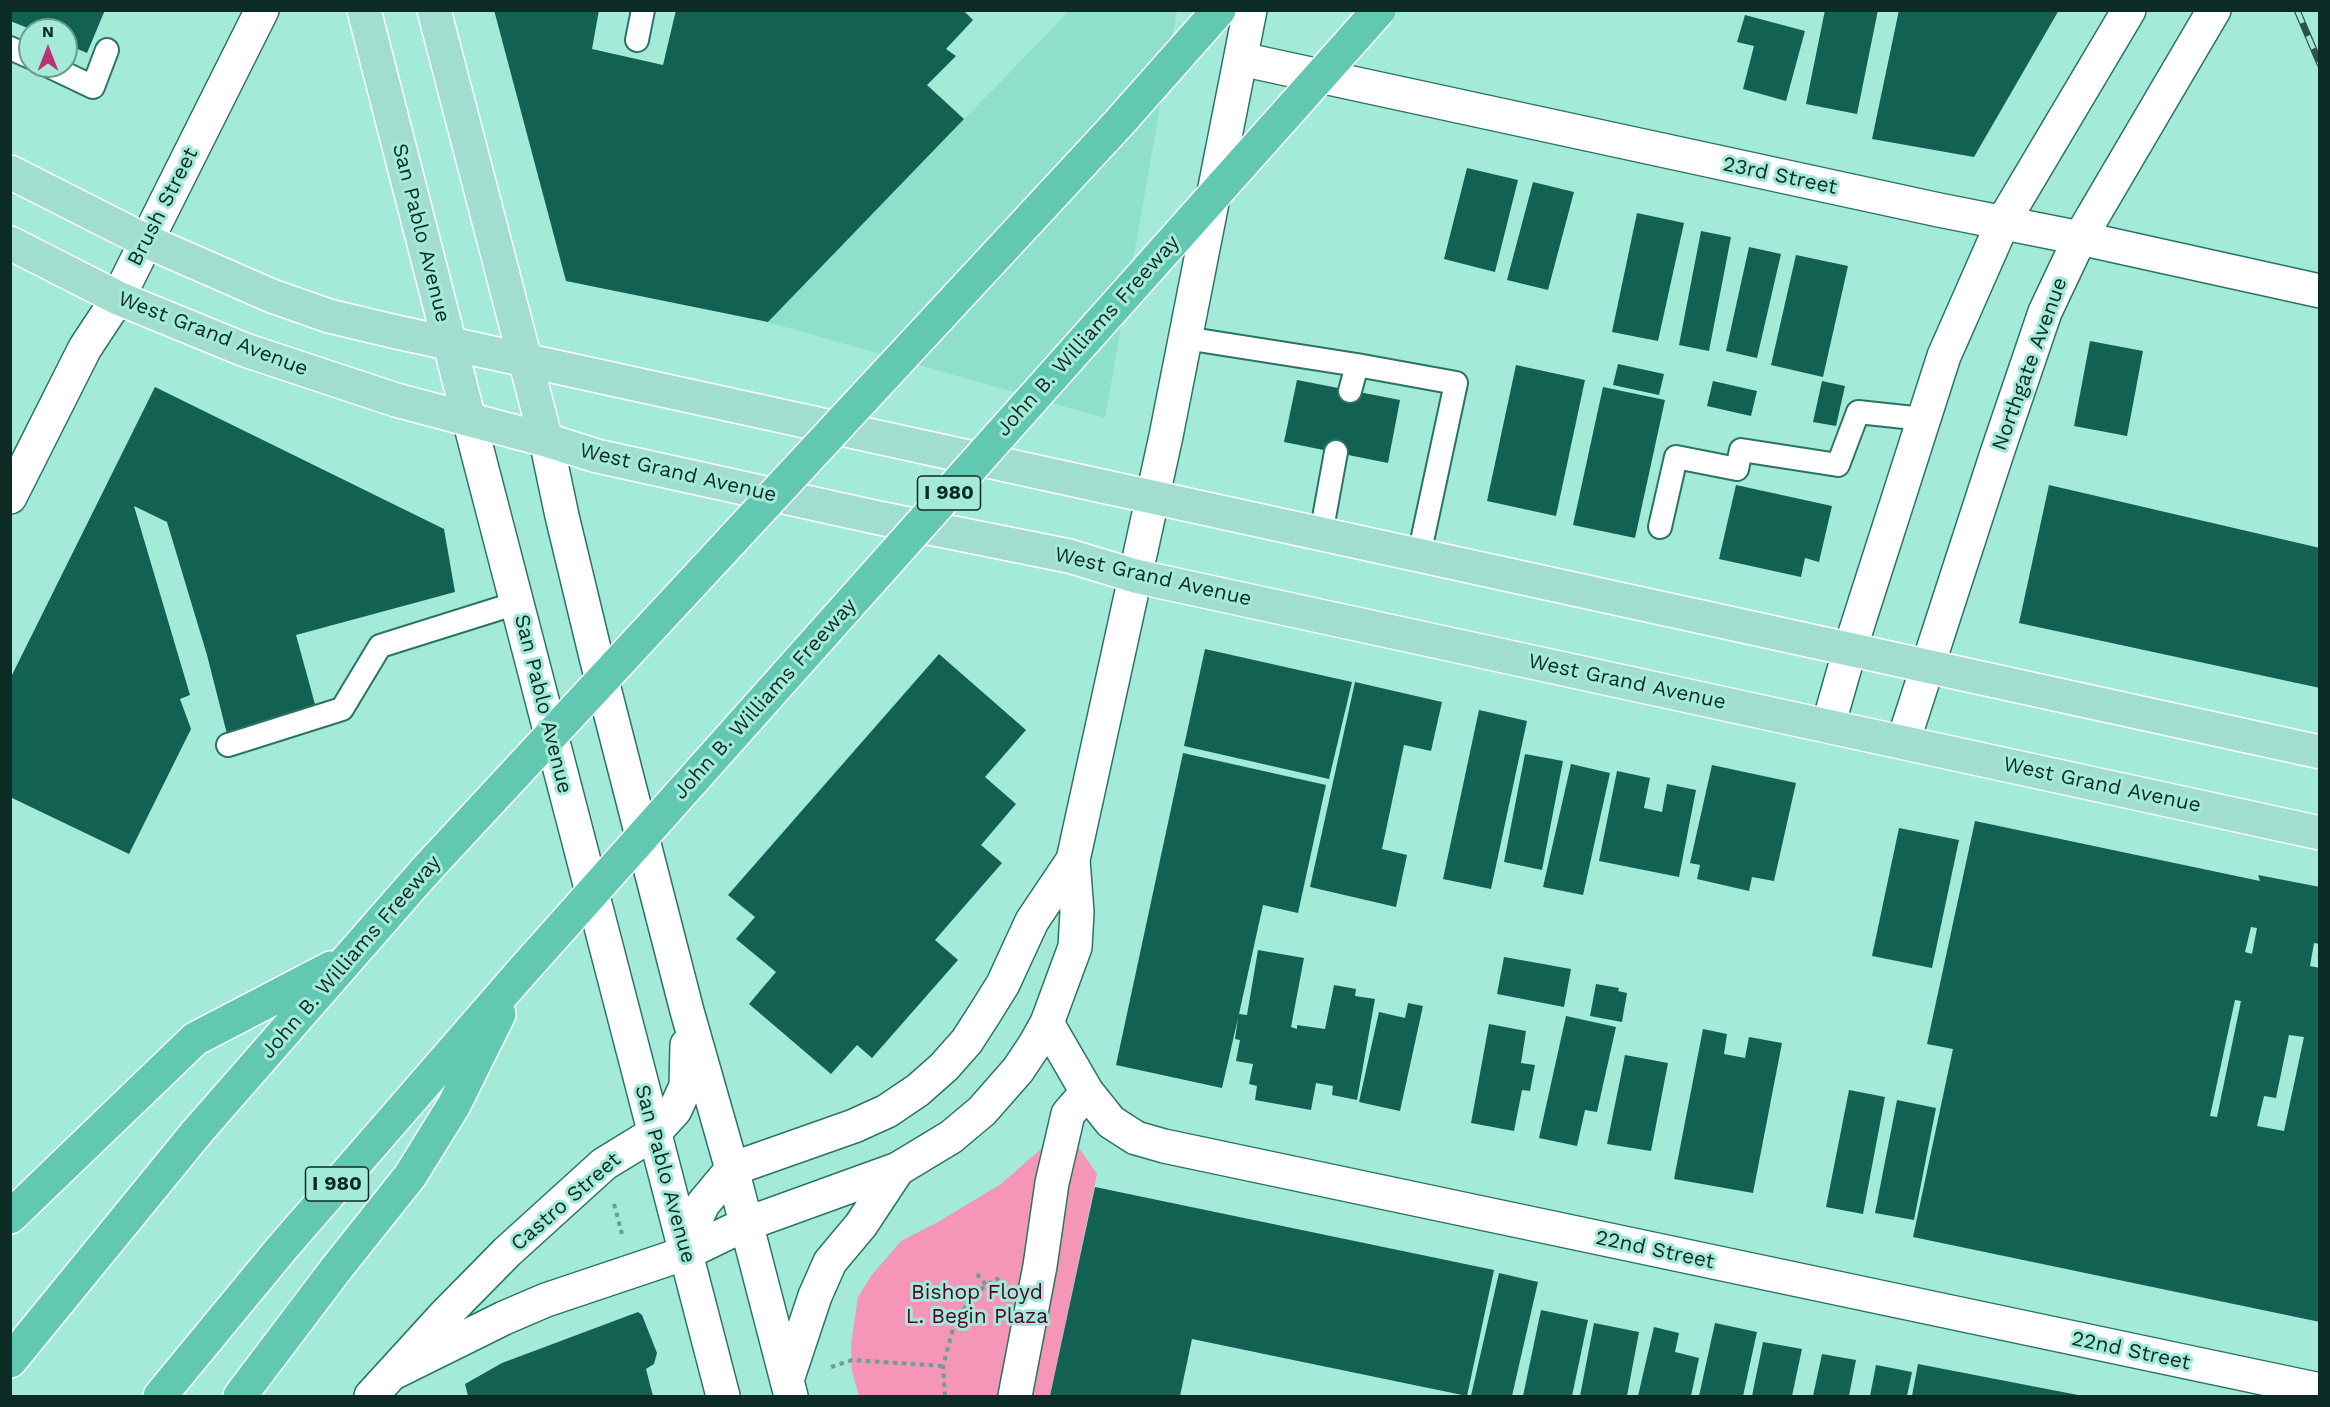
<!DOCTYPE html>
<style>
body{margin:0}
#map{position:relative;width:2330px;height:1407px;overflow:hidden;background:#a3ead8;font-family:"Work Sans",sans-serif}
canvas{display:block}
.frame{position:absolute;inset:0;border:12px solid #0d2b25;pointer-events:none}
.north{position:absolute;left:18px;top:18px;width:60px;height:60px;box-sizing:border-box;background:#a3ead8;border:2px solid #679e90;border-radius:50%;rotate:0deg;font-size:16px;font-weight:700;line-height:24px;text-align:center;color:#0d2b25}
.north::after{content:'';display:block;margin:auto;width:21px;height:27px;background:#ba3271;clip-path:polygon(50% 0,100% 100%,50% 72%,0 100%)}
</style>
<div id="map">
<canvas width="2330" height="1407"></canvas>
<div class="frame"></div>
<div class="north">N</div>
</div>
<script>
const ctx = document.querySelector('canvas').getContext('2d');
ctx.lineJoin = 'round';
function paint(path, color) { ctx.fillStyle = color; ctx.fill(path, 'evenodd'); }
const poly = rows => new Path2D(rows.map(r => 'M' + r).join(''));
function trace(path, color, width, dash) { ctx.strokeStyle = color; ctx.lineWidth = width; ctx.lineCap = dash ? 'butt' : 'round'; ctx.setLineDash(dash || []); ctx.stroke(path); }
function write(font, color, halo, rows, align = 'center') {
  ctx.font = font + ' "Work Sans",sans-serif'; ctx.lineWidth = 6; ctx.setLineDash([]); ctx.textBaseline = 'middle'; ctx.strokeStyle = halo; ctx.fillStyle = color; for (const [text, x, y, turn = 0] of rows) {
    ctx.save(); ctx.translate(x, y); ctx.rotate((+turn || 0) * Math.PI / 180); ctx.textAlign = isNaN(turn) ? turn : align; if (halo) ctx.strokeText(text, 0, 0); ctx.fillText(text, 0, 0); ctx.restore();
  }
}
const built = poly([
 [1069,11,1177,11,1105,418,768,322]
]);
const green = poly([
 [1065,1128,1097,1174,1050,1396,859,1396,852,1371,851,1345,858,1297,871,1276,901,1241,938,1222,1001,1184]
]);
const building = poly([
 [10,10,105,10,87,53,66,44,66,30,33,30,10,21],
 [494,10,599,10,592,49,663,65,676,10,963,10,973,20,946,49,956,56,927,85,964,119,768,322,566,281],
 [1825,10,1878,10,1857,114,1806,104],
 [1899,10,2059,10,1974,157,1872,139],
 [1745,15,1805,31,1786,101,1743,89,1754,46,1737,42],
 [1467,168,1518,180,1495,272,1444,259],
 [1533,182,1574,192,1548,290,1507,280],
 [1637,213,1684,223,1658,341,1612,332],
 [1701,231,1731,237,1709,351,1679,345],
 [1749,247,1781,254,1757,358,1726,351],
 [1796,255,1848,266,1823,377,1771,365],
 [2090,341,2143,351,2127,436,2074,426],
 [1618,364,1664,374,1659,395,1613,385],
 [1516,365,1585,380,1556,516,1487,501],
 [1297,380,1400,400,1388,463,1284,442],
 [1713,381,1757,391,1751,416,1707,406],
 [1822,381,1845,386,1836,426,1813,422],
 [155,387,444,529,455,592,296,635,316,708,227,734,207,655,167,522,134,506,190,695,180,699,191,729,129,854,10,797,10,679],
 [1603,387,1665,400,1635,538,1573,525],
 [1736,485,1832,506,1819,562,1805,558,1801,577,1719,559],
 [2049,485,2320,548,2320,688,2019,623],
 [1205,649,1352,682,1329,779,1184,746],
 [939,654,1026,730,985,777,1016,804,981,845,1002,863,935,940,958,960,872,1058,857,1045,831,1074,749,1004,776,972,736,939,755,917,728,895],
 [1355,682,1442,702,1431,751,1404,745,1382,849,1407,855,1396,907,1310,887],
 [1479,710,1527,721,1491,889,1443,879],
 [1183,753,1326,785,1298,913,1263,905,1239,1014,1247,1015,1258,950,1304,958,1291,1027,1297,1029,1297,1025,1325,1029,1334,985,1356,989,1355,996,1375,999,1357,1100,1332,1095,1333,1086,1316,1083,1311,1110,1255,1100,1257,1086,1249,1084,1253,1064,1236,1061,1240,1040,1235,1039,1238,1018,1222,1088,1116,1065],
 [1525,754,1563,761,1542,870,1504,862],
 [1571,764,1610,773,1583,895,1543,887],
 [1712,765,1796,783,1774,881,1752,877,1749,891,1697,879,1700,865,1690,863],
 [1617,771,1650,778,1644,808,1662,812,1667,784,1696,790,1679,877,1599,861],
 [1975,821,2260,881,2258,875,2320,887,2320,944,2314,943,2310,966,2320,968,2320,1322,1913,1237,1953,1049,1927,1044],
 [2251,927,2257,928,2252,954,2245,952],
 [2235,1000,2241,1001,2217,1117,2210,1116],
 [2289,1035,2304,1037,2284,1131,2257,1126,2264,1096,2276,1098],
 [1899,828,1959,840,1932,968,1872,956],
 [1504,957,1571,969,1564,1007,1497,994],
 [1596,984,1619,988,1618,991,1627,993,1622,1022,1590,1016],
 [1408,1003,1423,1006,1400,1111,1359,1102,1379,1012,1405,1018],
 [1566,1016,1616,1027,1597,1112,1585,1110,1577,1146,1539,1138],
 [1489,1024,1526,1031,1521,1063,1535,1065,1530,1091,1522,1090,1514,1131,1471,1123],
 [1703,1029,1727,1034,1724,1054,1745,1058,1749,1037,1782,1043,1753,1193,1674,1179],
 [1625,1055,1668,1063,1651,1151,1607,1144],
 [1849,1090,1885,1097,1863,1214,1826,1207],
 [1897,1100,1936,1108,1914,1220,1875,1213],
 [1095,1187,1494,1270,1467,1396,1192,1339,1180,1396,1050,1396],
 [1499,1273,1538,1282,1512,1396,1471,1396],
 [1541,1310,1588,1320,1572,1396,1523,1396],
 [638,1312,642,1315,657,1353,654,1364,646,1369,653,1396,468,1396,465,1384,502,1363],
 [1594,1323,1639,1332,1627,1396,1580,1396],
 [1715,1323,1757,1332,1743,1396,1699,1396],
 [1654,1327,1679,1333,1675,1352,1699,1358,1691,1396,1638,1396],
 [1763,1342,1802,1349,1792,1396,1752,1396],
 [1822,1354,1856,1360,1849,1396,1813,1396],
 [1918,1364,2078,1395,2078,1396,1912,1396],
 [1876,1365,1912,1372,1907,1396,1870,1396]
]);
const path = poly([
 [614,1204,622,1234],
 [977,1274,986,1285],
 [831,1367,852,1360,943,1366],
 [945,1396,943,1366,954,1325,964,1309,977,1293,986,1285,999,1278]
]);
const lane = poly([
 [637,40,643,10],
 [10,48,30,57],
 [49,66,93,87,107,50],
 [1185,338,1357,365],
 [1350,391,1357,365,1456,383,1419,555],
 [1660,527,1676,457,1737,469,1741,450,1838,465,1858,412,1923,419],
 [1321,534,1336,452],
 [228,745,342,709,380,646,517,603]
]);
const street = poly([
 [1241,59,1939,210,2080,238,2320,291],
 [1047,1023,1087,1092,1111,1122,1136,1138,1164,1146,2320,1390],
 [1015,1396,1040,1266,1052,1183,1068,1114,1087,1092]
]);
const secondary = poly([
 [469,419,723,1396],
 [546,440,562,516,596,657,687,1011,732,1169,791,1396],
 [10,497,85,348,118,298,262,10],
 [1828,726,1850,649,1944,356,2003,222,2129,10],
 [1903,742,1996,456,2045,312,2080,238,2214,10],
 [686,1253,693,1226,703,1204,732,1169,854,1126,887,1111,918,1090,944,1067,967,1041,985,1013,1003,984,1032,921,1073,860],
 [393,1373,504,1318,546,1300,686,1253,746,1224,898,1169,951,1137,982,1111,1018,1070,1034,1046,1047,1023,1075,947,1077,912,1073,860,1166,436,1250,10],
 [787,1380,815,1296,830,1262,861,1225,898,1169],
 [371,1396,444,1316,507,1252,604,1164,653,1134,675,1110,686,1086,687,1045]
]);
const primary = poly([
 [364,10,469,419],
 [434,10,546,440],
 [10,172,146,241,272,296,329,316,392,331,2320,752],
 [10,243,118,298,245,350,396,400,546,440,597,456,879,518,1069,556,1135,576,2320,833]
]);
const highway = poly([
 [10,1217,195,1039,331,968],
 [10,1361,197,1132,425,871],
 [160,1396,282,1248,519,975],
 [240,1396,336,1269,410,1176,454,1105,499,1014]
]);
const rail = poly([
 [2297,10,2320,64]
]);
const highwayBridge = poly([
 [425,871,1118,124,1219,10],
 [519,975,1379,10]
]);
const shields = [
 [949,493,63],
 [337,1184,63]
];
const shieldNames = [
 ["I 980",949,493],
 ["I 980",337,1184]
];
const streetNames = [
 ["23rd Street",1780,176,12],
 ["Brush Street",163,207,-63],
 ["San Pablo Avenue",421,233,76],
 ["West Grand Avenue",213,334,21],
 ["John B. Williams Freeway",1088,336,-48],
 ["Northgate Avenue",2030,364,-70],
 ["West Grand Avenue",678,473,13],
 ["West Grand Avenue",1153,577,13],
 ["West Grand Avenue",1627,682,12],
 ["John B. Williams Freeway",765,699,-48],
 ["San Pablo Avenue",543,704,76],
 ["West Grand Avenue",2102,785,12],
 ["John B. Williams Freeway",351,957,-49],
 ["San Pablo Avenue",665,1174,75],
 ["Castro Street",566,1202,-41],
 ["22nd Street",1655,1250,12],
 ["22nd Street",2131,1351,12]
];
const parkNames = [
 ["Bishop Floyd",977,1293],
 ["L. Begin Plaza",977,1317]
];
paint(built, '#8ee0cb');
paint(green, '#f595b8');
paint(building, '#136152');
trace(lane, '#2b7464', 26);
trace(street, '#2b7464', 36);
trace(secondary, '#2b7464', 36);
trace(primary, '#fff', 36);
trace(highway, '#fff', 36);
trace(path, '#69a093', 4, [4.5, 4.5]);
trace(lane, '#fff', 22);
trace(street, '#fff', 33);
trace(secondary, '#fff', 33);
trace(primary, '#a1ded0', 33);
trace(highway, '#62c8b1', 33);
trace(rail, '#2d544c', 7);
trace(rail, '#a3ead8', 4.5, [14]);
trace(highwayBridge, '#fff', 36, []);
trace(highwayBridge, '#62c8b1', 33);
for (const [x, y, w] of shields) { const box = new Path2D(); box.roundRect(x - w / 2, y - 17, w, 34, 4.5); ctx.fillStyle = '#a3ead8'; ctx.fill(box); trace(box, '#0d2b25', 1.5); }
write('bold 20px', '#0d2b25', null, shieldNames);
write('21px', '#0d2b25', '#a3ead8', streetNames);
write('21px', '#53002c', '#a3ead8', parkNames);
</script>
